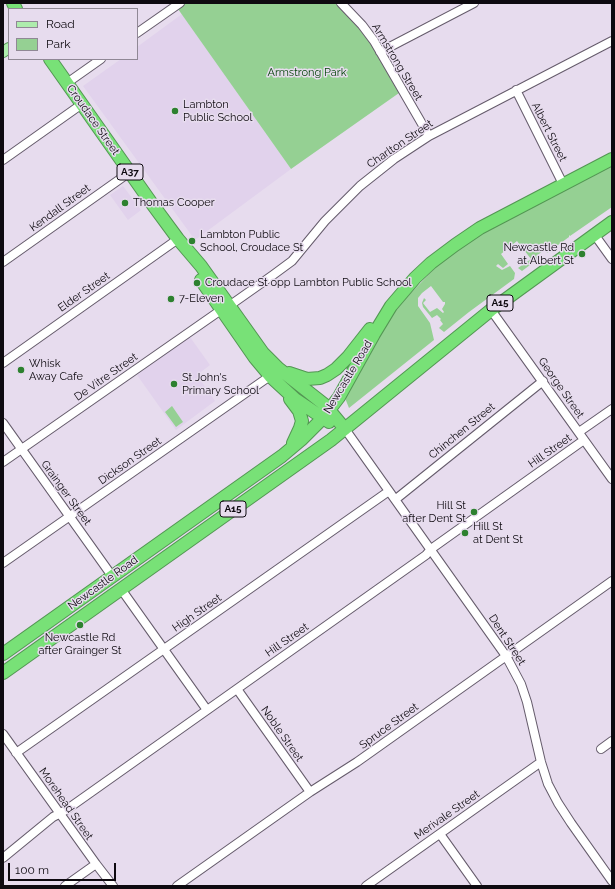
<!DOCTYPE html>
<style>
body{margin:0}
#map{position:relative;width:615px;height:889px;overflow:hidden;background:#e7dcee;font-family:Raleway,sans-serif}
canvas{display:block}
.frame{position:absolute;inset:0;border:4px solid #0e0a10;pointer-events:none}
.legend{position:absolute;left:8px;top:8px;width:130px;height:52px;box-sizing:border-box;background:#e7dcee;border:1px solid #908895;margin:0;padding:5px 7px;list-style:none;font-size:12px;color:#0e0a10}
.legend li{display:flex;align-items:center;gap:8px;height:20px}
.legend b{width:20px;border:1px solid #908895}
.scale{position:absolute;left:8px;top:863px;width:108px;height:18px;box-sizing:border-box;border:2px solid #0e0a10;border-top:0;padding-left:5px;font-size:12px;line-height:14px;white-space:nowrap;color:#0e0a10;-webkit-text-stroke:3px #e7dcee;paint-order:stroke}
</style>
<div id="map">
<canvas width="615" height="889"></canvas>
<div class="frame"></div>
<ul class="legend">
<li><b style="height:5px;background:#aeedad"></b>Road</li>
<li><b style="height:11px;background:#95d093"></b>Park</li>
</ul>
<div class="scale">100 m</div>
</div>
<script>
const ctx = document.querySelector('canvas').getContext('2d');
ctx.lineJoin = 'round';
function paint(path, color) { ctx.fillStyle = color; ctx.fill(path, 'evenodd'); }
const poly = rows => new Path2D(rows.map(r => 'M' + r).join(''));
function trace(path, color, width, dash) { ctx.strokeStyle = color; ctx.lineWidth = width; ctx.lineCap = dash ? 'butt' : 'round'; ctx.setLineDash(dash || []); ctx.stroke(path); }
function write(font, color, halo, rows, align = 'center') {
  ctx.font = font + ' Raleway,sans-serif'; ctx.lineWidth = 3; ctx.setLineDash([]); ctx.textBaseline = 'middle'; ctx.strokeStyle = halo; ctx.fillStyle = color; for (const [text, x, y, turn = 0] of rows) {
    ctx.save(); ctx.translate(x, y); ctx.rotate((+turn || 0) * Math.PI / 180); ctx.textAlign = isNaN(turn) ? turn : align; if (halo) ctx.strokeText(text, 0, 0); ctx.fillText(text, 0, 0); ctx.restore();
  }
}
const built = poly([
 [182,14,291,169,195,240,83,86,121,59,137,59,137,47],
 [123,186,141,210,128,220,110,195],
 [190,337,210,365,197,375,215,401,176,430,137,375]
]);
const green = poly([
 [186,3,335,3,354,21,371,44,399,93,291,169,178,9],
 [612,166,612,207,570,236,569,235,569,237,547,253,546,249,536,256,538,259,522,271,518,268,531,259,517,241,501,254,508,264,503,268,498,264,496,266,502,270,510,266,515,273,514,279,469,312,444,332,439,328,443,324,440,320,441,319,437,315,432,318,423,307,422,303,424,298,426,300,423,303,430,312,437,308,443,313,444,312,442,309,445,304,445,302,443,302,431,286,422,293,418,298,418,306,430,323,434,340,349,408,345,398,374,343,392,315,407,297,442,261,470,240,500,223],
 [172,406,183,422,176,427,165,412]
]);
const minor = poly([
 [341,3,362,25,374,41,429,136],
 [137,33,180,3],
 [380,52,474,3],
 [67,83,101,59],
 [516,90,563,184],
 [3,160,82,104],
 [594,234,612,259],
 [3,262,130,172],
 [229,306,273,275,292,261,325,221,360,186,394,159,429,136,612,41],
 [491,310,612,479],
 [3,363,178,239],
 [3,423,112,576],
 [345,429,506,656,521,684,527,702,541,762,548,784,558,803,571,823,612,881],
 [579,432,612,409],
 [3,462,221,310],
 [396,499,543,381],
 [3,563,270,376],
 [121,589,207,710],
 [237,689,310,792],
 [3,734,96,864,113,886],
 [601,749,612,741],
 [16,753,389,491],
 [440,834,477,886],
 [3,858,53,817,66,810,426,555,431,549,584,440],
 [65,886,96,864],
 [177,886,310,792,357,762,612,581],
 [366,886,541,762]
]);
const major = poly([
 [3,52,9,48]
]);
const highway = poly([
 [13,3,16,9],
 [50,59,150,201,178,239,201,266,263,353,278,368,325,405,345,429],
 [201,280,255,358,270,376,295,399,329,422],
 [289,373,307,379,320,378,327,375,336,369,348,357,370,329],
 [290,399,299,411,302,421,300,428,293,443],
 [3,654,282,456,301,440,323,418,339,397,374,334,391,306,415,278,431,263,455,245,480,228,612,159],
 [3,673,331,440,491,310,612,222]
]);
const markers = [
 [175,111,4,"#2d812f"],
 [125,203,4,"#2d812f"],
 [192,241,4,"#2d812f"],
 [582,254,4,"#2d812f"],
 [197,283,4,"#2d812f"],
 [171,299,4,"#2d812f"],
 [21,370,4,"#2d812f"],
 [174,384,4,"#2d812f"],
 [474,512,4,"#2d812f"],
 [465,533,4,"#2d812f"],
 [80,625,4,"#2d812f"]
];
const shields = [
 [130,172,26],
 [500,303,26],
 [233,509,26]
];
const shieldNames = [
 ["A37",130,172],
 ["A15",500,303],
 ["A15",233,509]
];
const streetNames = [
 ["Armstrong Street",397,62,59],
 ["Croudace Street",93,120,55],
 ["Albert Street",549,132,63],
 ["Charlton Street",400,144,-34],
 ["Kendall Street",60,208,-36],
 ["Elder Street",84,292,-35],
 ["De Vitre Street",106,377,-35],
 ["Newcastle Road",348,377,-59],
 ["George Street",561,388,55],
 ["Chinchen Street",462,431,-39],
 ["Hill Street",550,451,-35],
 ["Dickson Street",130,461,-35],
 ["Grainger Street",66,493,54],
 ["Newcastle Road",103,583,-36],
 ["High Street",197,613,-35],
 ["Hill Street",287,640,-35],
 ["Dent Street",507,640,57],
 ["Spruce Street",389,726,-36],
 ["Noble Street",282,734,55],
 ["Morehead Street",66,804,55],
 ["Merivale Street",447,815,-35]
];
const parkNames = [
 ["Armstrong Park",307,73]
];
const poiNames = [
 ["Lambton",183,105],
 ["Public School",183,118],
 ["Thomas Cooper",133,203],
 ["Lambton Public",200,235],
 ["School, Croudace St",200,248],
 ["Newcastle Rd",574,248,"right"],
 ["at Albert St",574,261,"right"],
 ["Croudace St opp Lambton Public School",205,283],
 ["7-Eleven",179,299],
 ["Whisk",29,364],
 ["Away Cafe",29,377],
 ["St John's",182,378],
 ["Primary School",182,391],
 ["Hill St",466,506,"right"],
 ["after Dent St",466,519,"right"],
 ["Hill St",473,527],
 ["at Dent St",473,540],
 ["Newcastle Rd",80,638,"center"],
 ["after Grainger St",80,651,"center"]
];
paint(built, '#e1d2ec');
paint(green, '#95d093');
trace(minor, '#655b6b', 10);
trace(major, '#539653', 12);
trace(highway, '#539653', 14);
trace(minor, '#fff', 8);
trace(major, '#aeedad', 10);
trace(highway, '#78e177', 12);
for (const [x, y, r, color] of markers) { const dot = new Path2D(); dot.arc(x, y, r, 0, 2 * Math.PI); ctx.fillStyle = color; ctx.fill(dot); trace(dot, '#e7dcee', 1.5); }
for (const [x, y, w] of shields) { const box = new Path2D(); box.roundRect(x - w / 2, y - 8, w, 16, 3); ctx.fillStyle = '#e7dcee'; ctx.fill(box); trace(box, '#0e0a10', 1); }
write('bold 10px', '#0e0a10', null, shieldNames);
write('11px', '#0e0a10', '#e7dcee', streetNames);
write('11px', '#004306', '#e7dcee', parkNames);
write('11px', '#0e0a10', '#e7dcee', poiNames, 'left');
</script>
